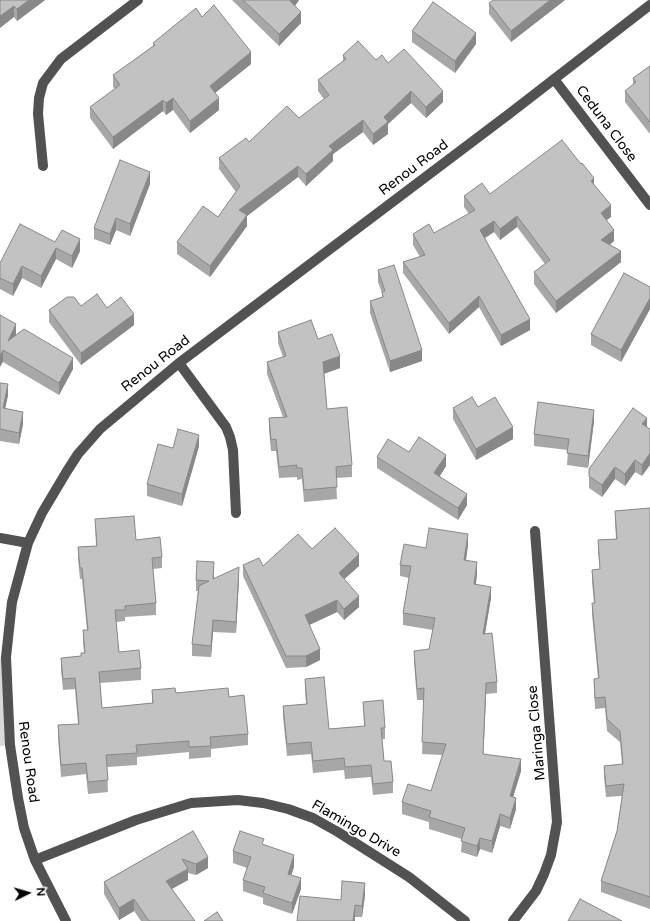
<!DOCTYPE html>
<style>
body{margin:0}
#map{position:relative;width:650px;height:921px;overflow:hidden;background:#fff;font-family:"Varela Round",sans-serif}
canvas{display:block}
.north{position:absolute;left:8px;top:873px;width:40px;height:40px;-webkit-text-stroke:3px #fff;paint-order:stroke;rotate:85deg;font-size:11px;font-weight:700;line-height:16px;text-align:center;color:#000}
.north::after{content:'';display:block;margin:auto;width:14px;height:18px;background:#000;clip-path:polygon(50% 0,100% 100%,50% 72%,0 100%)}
</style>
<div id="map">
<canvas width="650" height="921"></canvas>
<div class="north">N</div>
</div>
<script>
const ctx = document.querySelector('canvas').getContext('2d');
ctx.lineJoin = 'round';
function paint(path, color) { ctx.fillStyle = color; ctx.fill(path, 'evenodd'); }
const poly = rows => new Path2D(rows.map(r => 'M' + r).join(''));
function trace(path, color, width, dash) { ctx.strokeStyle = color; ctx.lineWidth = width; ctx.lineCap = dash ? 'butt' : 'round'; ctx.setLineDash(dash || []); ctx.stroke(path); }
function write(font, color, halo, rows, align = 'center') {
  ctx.font = font + ' "Varela Round",sans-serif'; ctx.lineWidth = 3; ctx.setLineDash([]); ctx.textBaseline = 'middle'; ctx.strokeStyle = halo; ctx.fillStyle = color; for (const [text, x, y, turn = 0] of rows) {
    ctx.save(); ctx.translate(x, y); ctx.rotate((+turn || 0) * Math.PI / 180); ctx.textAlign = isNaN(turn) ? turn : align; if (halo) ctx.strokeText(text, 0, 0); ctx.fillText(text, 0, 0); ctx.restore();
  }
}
const green = poly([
 [6,657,10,745,0,746,0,658]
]);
const minor = poly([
 [554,79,650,205],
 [43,166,38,114,39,98,43,83,61,59,138,0],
 [179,363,226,427,230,437,233,450,236,513],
 [0,538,28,543],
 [35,860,136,820,191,803,238,800,263,803,288,809,313,818,338,832,409,877,465,921],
 [66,921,35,860,24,828,18,798,10,745,6,657,12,602,28,543,42,513,67,471,78,454,100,429,179,363,509,114,650,5],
 [513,921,536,891,544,874,551,855,557,822,535,531]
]);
const wall = poly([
 [0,0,45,0,17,21],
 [232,0,299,0,295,6,301,23,279,46],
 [565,0,511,42,489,14,489,3],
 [202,17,251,64,215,93,219,110,190,133,173,110,166,115,163,111,113,149,90,118,90,107,115,89,113,87,113,75,153,46,153,43],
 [412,31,476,44,455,73,412,42],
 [343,55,388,63,443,102,426,118,411,103,388,124,388,134,373,145,363,132,333,154,333,161,306,186,298,177,247,216,247,226,210,277,177,254,177,242,218,217,236,192,219,169,219,158,249,142,299,118,324,99,318,91,318,80,343,61],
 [650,66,650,134,625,102,625,91,633,85,633,78],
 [150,184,130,236,116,230,110,245,94,239,94,228],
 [594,184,611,217,606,220,614,241,610,245,621,262,556,313,534,284,534,272,545,264,517,227,500,240,494,232,485,238,530,330,501,346,479,307,449,334,403,273,403,262,420,257,413,245,413,234,434,233,469,214,464,207,464,196],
 [55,242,80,251,72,268,56,259,41,288,22,278,13,296,0,289,0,263],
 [378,270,422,361,390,372,370,313,370,301,382,297,382,293,378,282],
 [650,287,650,309,621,362,591,345,591,334],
 [81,306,107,308,134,325,81,365,49,322,49,310],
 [0,315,16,335,73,369,59,395,3,362],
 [278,332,318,339,340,368,324,374,327,409,352,465,352,477,336,478,337,499,304,502,302,479,297,480,297,477,279,478,276,451,271,451,269,430,269,418,283,417,267,374,267,362,283,357,278,343],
 [0,383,8,395,5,408,23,424,19,444,0,441],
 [478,407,513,439,476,460,453,419,453,408],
 [647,418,642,476,635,472,625,486,615,479,602,497,589,488,589,469],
 [594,421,588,468,567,465,568,450,534,446,534,434],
 [199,446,182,506,147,496,147,484,173,448],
 [409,452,446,466,440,476,467,505,458,520,377,468,377,457],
 [650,508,650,909,601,892,601,881,617,831,622,796,606,797,604,777,604,766,622,764,620,742,607,731,605,708,595,709,594,690,594,679,598,678,592,614,592,603,594,603,592,582,592,570,600,570,598,552,598,540,616,539,615,522,615,511],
 [95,519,136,540,162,557,162,568,153,569,156,603,156,615,125,617,125,621,116,622,119,652,141,668,141,680,100,683,102,708,152,703,152,690,176,693,229,697,248,734,248,745,211,749,211,757,189,759,189,752,137,757,137,765,107,767,108,792,88,794,86,774,61,777,58,737,58,725,78,724,75,689,63,690,61,670,61,658,81,656,84,653,83,642,83,630,87,630,82,579,80,579,78,559,78,547,96,546],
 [468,545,466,561,477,574,476,584,491,598,485,633,497,682,497,693,486,694,483,754,521,771,513,797,516,809,510,829,500,826,492,853,480,849,477,857,461,852,462,839,429,829,429,822,402,814,402,802,431,791,442,755,422,754,424,700,417,700,414,662,414,651,429,649,433,630,403,625,403,613,409,578,400,576,400,565,426,548],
 [312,549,359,566,344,579,359,607,344,620,337,612,309,625,320,660,306,667,286,668,243,576,243,565,263,566],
 [214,573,214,579,239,578,236,633,213,632,211,657,192,656,192,644,198,591,196,591,196,580],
 [305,679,329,729,364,726,363,702,385,728,385,739,382,739,384,761,393,782,393,793,373,795,371,777,345,779,344,770,313,773,311,754,287,756,283,717,283,706,306,704,305,691],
 [193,831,208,868,196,875,188,873,188,880,172,889,195,921,141,921,134,911,119,920,104,894,104,882],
 [264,845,294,867,291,875,301,889,292,914,263,904,263,898,243,891,243,880,247,868,233,863,233,851],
 [365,895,362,917,355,917,341,900]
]);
const shadedWall = poly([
 [29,0,45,0,17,21,17,9],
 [291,0,299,0,290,13,290,1],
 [550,0,565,0,511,42,511,31],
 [14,6,14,17,0,28,0,16],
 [301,12,301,23,279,46,279,34],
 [476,33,476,44,455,73,455,61],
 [251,52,251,64,210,97,210,86],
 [411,91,411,103,388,124,388,134,373,145,373,134,384,117],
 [443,91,443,102,426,118,426,107],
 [173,98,173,110,166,115,166,103],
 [219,98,219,110,190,133,190,121],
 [163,100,163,111,113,149,113,137],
 [363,120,363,132,333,154,333,161,306,186,306,174,329,146],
 [298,166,298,177,247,216,247,226,210,277,210,266,239,210],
 [150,172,150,184,130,236,130,224],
 [594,178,594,190,591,181],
 [611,205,611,217,601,224,601,213],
 [517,216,517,227,500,240,500,229],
 [116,218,116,230,110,245,110,234],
 [494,221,494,232,480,241,480,230],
 [614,230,614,241,601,251,601,240],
 [80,239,80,251,72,268,72,256],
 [56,248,56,259,41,288,41,276],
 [621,251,621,262,556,313,556,301],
 [22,266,22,278,13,296,13,284],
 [479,296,479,307,449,334,449,323],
 [650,298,650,309,621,362,621,350],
 [134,314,134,325,81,365,81,353],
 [530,319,530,330,501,346,501,335],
 [16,324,16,336,8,341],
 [3,350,3,362,0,367,0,356],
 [422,350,422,361,390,372,390,361],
 [340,356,340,368,323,374,323,362],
 [73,358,73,369,59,395,59,383],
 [8,384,8,395,3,419,3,408],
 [594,410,594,421,588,468,588,456],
 [23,412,23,424,19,444,19,433],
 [647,418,647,429,642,424],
 [513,427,513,439,476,460,476,449],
 [199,435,199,446,182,506,182,494],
 [650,453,650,465,642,476,642,465],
 [446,455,446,466,434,485,434,473],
 [635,460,635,472,625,486,625,474],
 [615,467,615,479,602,497,602,485],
 [467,494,467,505,458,520,458,508],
 [468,534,468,545,464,572,464,560],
 [359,554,359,566,339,584,339,573],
 [214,562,214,573,213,591,213,579],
 [477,562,477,574,474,595,474,584],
 [239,567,239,578,236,633,236,622],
 [491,587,491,598,483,645,483,634],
 [359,596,359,607,344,620,344,609],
 [337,600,337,612,305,627,305,615],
 [213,620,213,632,211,657,211,646],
 [320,649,320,660,306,667,306,656],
 [486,683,486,694,483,765,483,754],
 [521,759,521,771,510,807,510,796],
 [516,798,516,809,510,829,510,818],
 [500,814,500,826,492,853,492,841],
 [480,838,480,849,477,857,477,846],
 [294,855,294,867,288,885,288,874],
 [208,857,208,868,196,875,196,864],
 [188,869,188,880,166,892,166,881],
 [301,878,301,889,292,914,292,903],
 [365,883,365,895,362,917,362,906],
 [134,899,134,911,119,920,119,908],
 [355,905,355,921,353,921]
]);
const building = poly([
 [0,0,29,0,17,9,14,6,0,16,0,0],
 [243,0,291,0,290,1,301,12,279,34,243,0],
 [493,0,550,0,511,31,489,3,493,0],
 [433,2,476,33,455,61,412,31,433,2],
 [214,5,251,52,210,86,219,98,190,121,173,98,166,103,163,100,113,137,90,107,120,85,113,75,155,45,153,43,196,8,202,17,214,5],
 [358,41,376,60,382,55,388,63,404,49,443,91,426,107,411,91,384,117,388,122,373,134,363,120,329,146,333,150,306,174,298,166,239,210,247,215,210,266,177,242,203,206,218,217,240,186,219,158,246,138,249,142,287,106,299,118,329,95,318,80,346,59,343,55,358,41],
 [650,66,650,122,625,91,636,82,633,78,650,66],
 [562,140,581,164,582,163,594,178,591,181,611,205,601,213,614,230,601,240,621,251,556,301,534,272,550,260,517,216,500,229,494,221,480,230,530,319,501,335,479,296,449,323,403,262,425,255,413,234,429,224,434,233,475,210,464,196,482,183,490,194,562,140],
 [120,160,150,172,130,224,116,218,110,234,94,228,120,160],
 [20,224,55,242,62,230,80,239,72,256,56,248,41,276,22,266,13,284,0,278,0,263,20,224],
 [394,265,422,350,390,361,370,301,383,297,382,292,385,291,378,270,394,265],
 [624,273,650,287,650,298,621,350,591,334,624,273],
 [97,294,107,308,121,297,134,314,81,353,49,310,67,297,74,297,81,306,97,294],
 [0,315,16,324,8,341,24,329,73,358,59,383,3,350,0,356,0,315],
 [311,320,318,339,332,334,340,356,323,362,327,409,347,407,352,465,336,467,337,487,304,490,302,468,297,468,297,465,279,467,276,439,271,440,269,418,287,417,267,362,286,356,278,332,311,320],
 [0,383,8,384,3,408,23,412,19,433,0,429,0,383],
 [472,397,478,407,495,397,513,427,476,449,453,408,472,397],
 [538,402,594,410,588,456,567,453,569,439,534,434,538,402],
 [633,408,647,418,642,424,650,429,650,453,642,465,635,460,625,474,615,467,602,485,589,476,589,469,633,408],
 [178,429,199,435,182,494,147,484,158,444,173,448,178,429],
 [419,437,446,455,434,473,467,494,458,508,377,457,388,439,409,452,419,437],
 [650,508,650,897,601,881,617,831,624,784,606,786,604,766,623,764,620,731,607,719,605,697,595,698,594,679,599,678,592,603,595,603,592,570,600,569,598,540,617,539,615,511,650,508],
 [134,516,136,540,160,537,162,557,152,558,156,603,125,606,125,610,115,610,119,652,139,650,141,668,99,672,102,708,153,703,152,690,175,688,176,693,228,688,229,697,244,695,248,734,210,737,211,746,189,747,189,741,136,745,137,753,106,755,108,780,88,782,86,763,61,765,58,725,79,724,75,678,63,679,61,658,81,656,81,653,85,653,83,630,88,630,82,568,80,568,78,547,97,546,95,519,134,516],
 [335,528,359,554,339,573,359,596,344,609,337,600,305,615,320,649,306,656,286,656,243,565,259,558,263,566,298,534,312,549,335,528],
 [429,528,468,534,464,560,477,562,474,584,491,587,483,634,492,633,497,682,486,683,483,754,521,759,510,796,516,798,510,818,500,814,492,841,480,838,477,846,461,841,465,828,429,817,431,811,402,802,408,784,431,791,446,744,422,742,424,688,417,689,414,651,429,649,435,618,403,613,411,566,400,565,404,544,426,548,429,528],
 [197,561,214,562,213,579,239,567,236,622,213,620,211,646,192,644,199,586,209,581,196,580,197,561],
 [324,677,329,729,365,726,363,702,383,700,385,728,381,728,384,761,391,761,393,782,373,784,371,765,345,767,344,758,313,761,311,742,287,744,283,706,307,704,305,679,324,677],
 [193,831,208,857,196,864,182,859,188,869,166,881,195,921,149,921,134,899,119,908,104,882,193,831],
 [240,831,264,839,262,844,294,855,288,874,301,878,292,903,263,893,265,887,243,880,251,857,233,851,240,831],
 [342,881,365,883,362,906,355,905,353,921,297,921,300,896,341,900,342,881],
 [580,899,622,921,568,921,580,899],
 [217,912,223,921,204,921,217,912]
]);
const streetNames = [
 ["Ceduna Close",606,124,53],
 ["Renou Road",414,168,-37],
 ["Renou Road",156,364,-38],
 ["Maringa Close",537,733,-95],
 ["Renou Road",28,762,82],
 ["Flamingo Drive",356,829,30]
];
paint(green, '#d9d9d9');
trace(minor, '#525252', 10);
paint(wall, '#a7a7a7');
paint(shadedWall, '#888');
paint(building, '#c2c2c2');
trace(building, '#888', 1);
write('14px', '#000', '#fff', streetNames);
</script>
